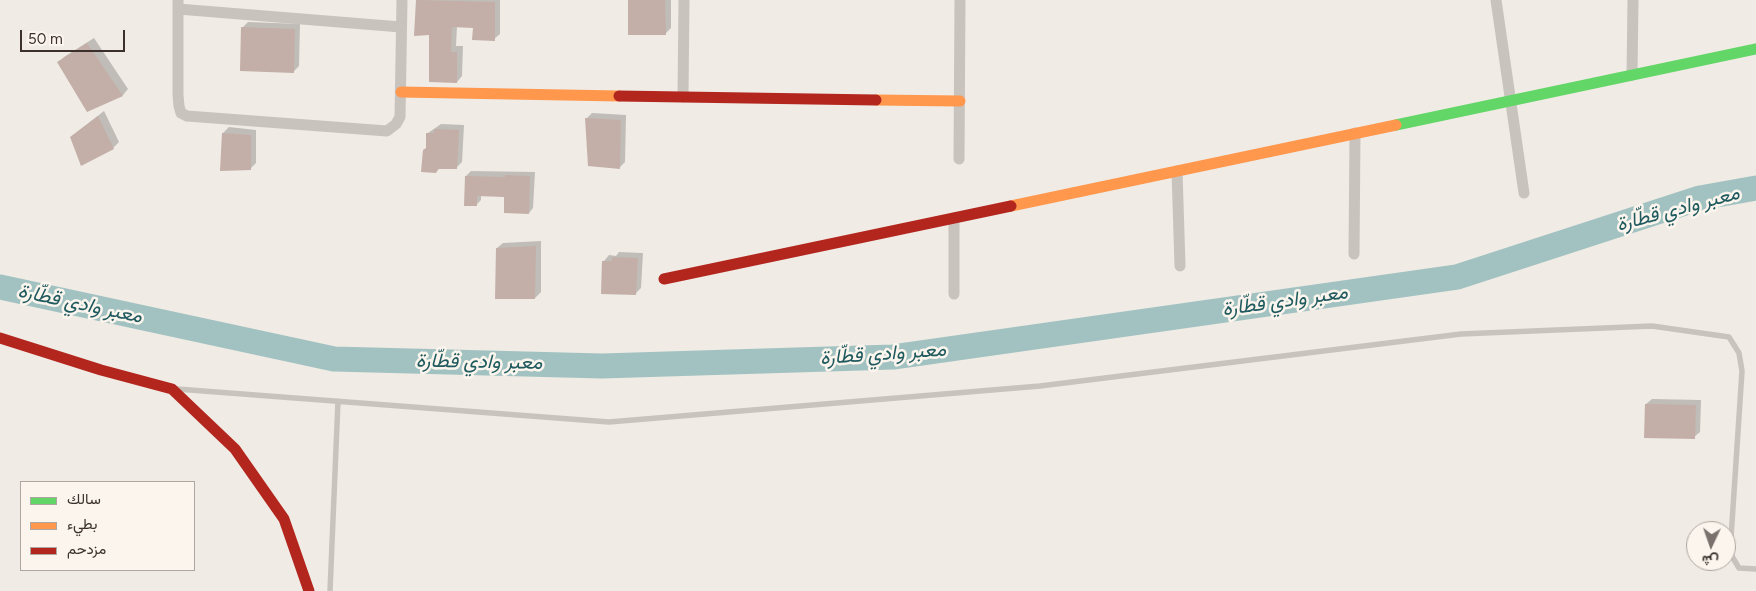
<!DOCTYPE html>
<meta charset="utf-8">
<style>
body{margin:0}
#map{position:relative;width:1756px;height:591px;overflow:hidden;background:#f0ebe5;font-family:Figtree,Vazirmatn,sans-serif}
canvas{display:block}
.legend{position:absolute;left:20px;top:481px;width:175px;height:90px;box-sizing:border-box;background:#fbf5ee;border:1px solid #aea6a0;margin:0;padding:6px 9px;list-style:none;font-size:15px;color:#3b302b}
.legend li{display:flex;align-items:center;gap:10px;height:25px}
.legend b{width:25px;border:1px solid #aea6a0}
.north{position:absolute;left:1686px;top:521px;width:50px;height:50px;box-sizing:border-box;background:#fbf5ee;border:1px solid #aea6a0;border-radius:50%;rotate:183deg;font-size:14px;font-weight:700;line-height:20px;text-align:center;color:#3b302b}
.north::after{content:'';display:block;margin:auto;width:18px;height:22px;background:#7a716c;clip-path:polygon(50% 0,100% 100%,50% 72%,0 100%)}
.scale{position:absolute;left:20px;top:30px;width:105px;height:22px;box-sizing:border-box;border:2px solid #3b302b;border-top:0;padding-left:6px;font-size:15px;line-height:18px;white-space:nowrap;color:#3b302b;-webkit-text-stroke:4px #fbf5ee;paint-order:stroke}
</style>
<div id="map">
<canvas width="1756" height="591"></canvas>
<ul class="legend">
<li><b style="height:6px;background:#63d668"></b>سالك</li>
<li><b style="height:6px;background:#ff974d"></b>بطيء</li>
<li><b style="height:6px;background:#b3261e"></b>مزدحم</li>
</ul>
<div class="north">ش</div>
<div class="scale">50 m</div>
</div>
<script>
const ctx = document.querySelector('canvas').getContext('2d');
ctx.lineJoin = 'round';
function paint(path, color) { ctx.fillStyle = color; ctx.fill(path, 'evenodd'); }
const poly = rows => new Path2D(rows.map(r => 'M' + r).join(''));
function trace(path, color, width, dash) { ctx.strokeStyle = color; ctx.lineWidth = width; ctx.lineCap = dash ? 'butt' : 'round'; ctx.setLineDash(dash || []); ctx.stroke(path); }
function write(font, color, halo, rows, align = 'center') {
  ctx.font = font + ' Figtree,Vazirmatn,sans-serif'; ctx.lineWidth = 5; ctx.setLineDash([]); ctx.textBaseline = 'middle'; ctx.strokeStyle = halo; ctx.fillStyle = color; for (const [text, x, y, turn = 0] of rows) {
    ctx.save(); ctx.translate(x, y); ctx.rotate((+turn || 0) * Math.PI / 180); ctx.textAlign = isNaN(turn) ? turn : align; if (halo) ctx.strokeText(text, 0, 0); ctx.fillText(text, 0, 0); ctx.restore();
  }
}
const shadow = poly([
 [417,0,500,0,500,34,494,39,474,27,457,26,456,46,463,46,462,76,457,82,430,34,416,35],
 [629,0,671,0,671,28,665,34],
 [248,22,300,24,299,66,294,71,242,28],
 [94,38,128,89,123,95,87,110,58,63,64,57],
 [104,111,119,142,113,148,77,132],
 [592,113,626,115,625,162,619,168,586,119],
 [441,124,464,125,462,162,456,168,440,168,436,172,427,147,428,133],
 [229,127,256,130,256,163,250,169,223,133],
 [471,171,535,172,533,208,529,213,505,196,481,195,481,200,476,205,466,176],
 [541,241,541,292,535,298,497,248,503,243],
 [619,252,643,253,641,288,635,294,604,261,609,255,616,256],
 [1652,399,1701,400,1700,432,1694,437,1646,404]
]);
const river = poly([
 [0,287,334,359,602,366,893,357,1457,277,1700,198,1756,188]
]);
const building = poly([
 [416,0,495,2,495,41,472,40,473,28,452,27,451,52,457,52,457,83,429,82,429,35,414,36],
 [628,0,665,0,666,35,628,35],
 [241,27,295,29,294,73,240,71],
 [87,43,123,96,87,112,57,62],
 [98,116,114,149,81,166,70,137],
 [585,118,621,120,620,169,588,166],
 [434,129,459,130,457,169,438,169,436,173,421,172,423,150,426,148,426,133,434,133],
 [222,133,251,135,251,170,220,171],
 [505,175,530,176,529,214,504,213,504,197,477,196,477,206,464,206,465,176,505,177],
 [536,246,535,299,495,299,496,248],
 [612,257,638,258,636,295,601,294,602,261,612,261],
 [1645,404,1696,405,1695,439,1644,438]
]);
const lane = poly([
 [177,389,609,422,1040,386,1461,334,1652,326,1729,337,1739,353,1742,371,1730,553,1739,568,1756,569],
 [330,591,338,401]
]);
const street = poly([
 [178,0,178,95,179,106,181,113,187,116,387,131,396,124,400,117,402,0],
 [1496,0,1524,193],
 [178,9,401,27],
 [1632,75,1633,0],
 [683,97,684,0],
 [959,159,960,0],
 [1177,171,1180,266],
 [954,218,954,294],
 [1354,254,1355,133]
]);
const fast = poly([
 [1396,125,1756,49]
]);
const slow = poly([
 [401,92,619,96],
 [876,100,960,101],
 [1011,206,1396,125]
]);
const jam = poly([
 [619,96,876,100],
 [664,279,1011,206],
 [0,338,101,370,172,389,235,449,284,519,309,591]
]);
const waterNames = [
 ["معبر وادي قطّارة",1678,209,-15],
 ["معبر وادي قطّارة",1285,301,-8],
 ["معبر وادي قطّارة",80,304,12],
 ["معبر وادي قطّارة",883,354,-4],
 ["معبر وادي قطّارة",479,362,1]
];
paint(shadow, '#0003');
trace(river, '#a1c2c1', 25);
paint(building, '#c3afa7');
trace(lane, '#c9c3be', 5.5);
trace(street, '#c9c3be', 11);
trace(fast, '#63d668', 11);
trace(slow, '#ff974d', 11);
trace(jam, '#b3261e', 11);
write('italic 20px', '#1f5a5e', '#fbf5ee', waterNames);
</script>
